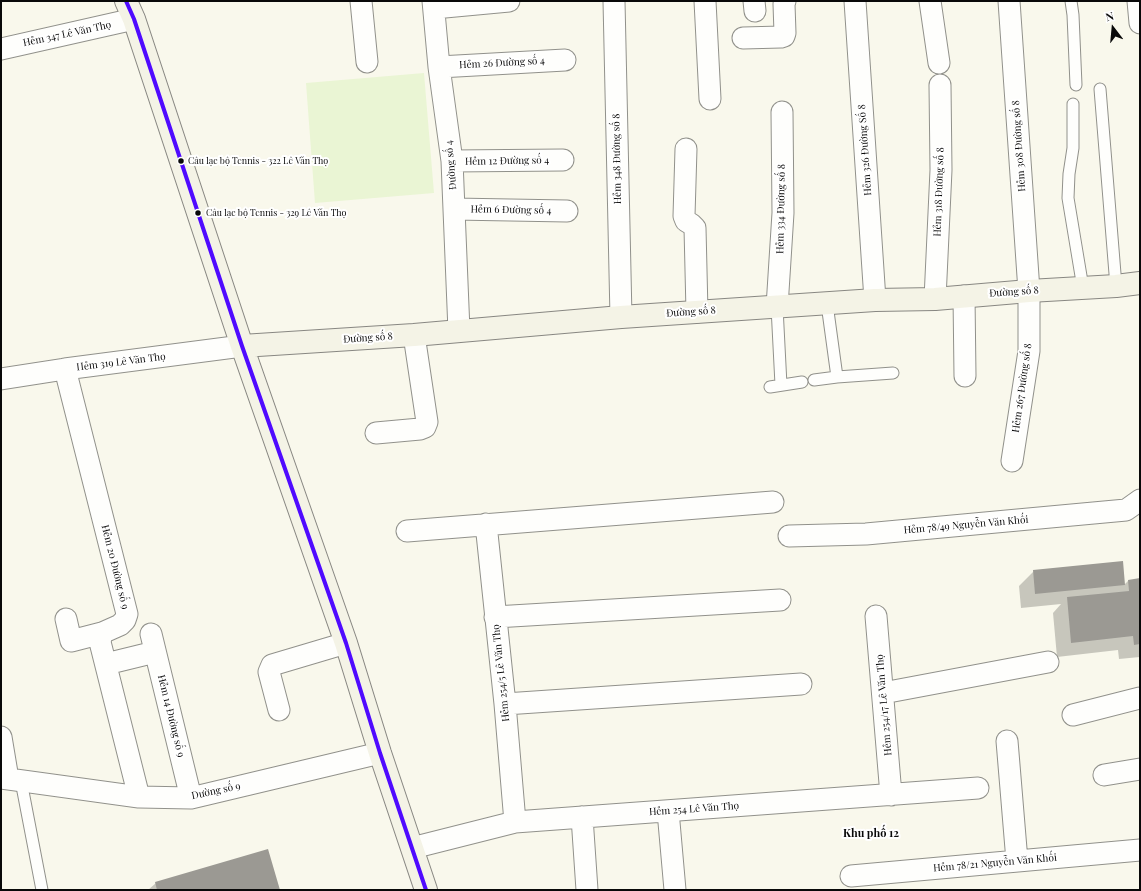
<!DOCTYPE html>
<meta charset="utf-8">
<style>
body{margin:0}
#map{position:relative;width:1141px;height:891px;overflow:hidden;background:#f9f8ec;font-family:"Playfair Display",serif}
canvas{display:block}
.frame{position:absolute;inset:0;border:2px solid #090909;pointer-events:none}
.north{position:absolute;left:1093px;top:8px;width:40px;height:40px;-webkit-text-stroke:3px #fff;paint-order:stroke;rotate:344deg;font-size:11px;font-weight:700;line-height:16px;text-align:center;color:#090909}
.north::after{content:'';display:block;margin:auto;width:14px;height:18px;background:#090909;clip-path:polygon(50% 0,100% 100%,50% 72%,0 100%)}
</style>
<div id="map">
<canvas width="1141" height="891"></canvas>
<div class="frame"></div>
<div class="north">N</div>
</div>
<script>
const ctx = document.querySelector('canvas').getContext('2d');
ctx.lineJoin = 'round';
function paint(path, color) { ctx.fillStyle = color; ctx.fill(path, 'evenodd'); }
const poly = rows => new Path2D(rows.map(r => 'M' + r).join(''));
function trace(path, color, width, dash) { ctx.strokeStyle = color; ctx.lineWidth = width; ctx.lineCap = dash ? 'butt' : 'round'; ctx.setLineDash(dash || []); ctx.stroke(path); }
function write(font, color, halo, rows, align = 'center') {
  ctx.font = font + ' "Playfair Display",serif'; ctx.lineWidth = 4; ctx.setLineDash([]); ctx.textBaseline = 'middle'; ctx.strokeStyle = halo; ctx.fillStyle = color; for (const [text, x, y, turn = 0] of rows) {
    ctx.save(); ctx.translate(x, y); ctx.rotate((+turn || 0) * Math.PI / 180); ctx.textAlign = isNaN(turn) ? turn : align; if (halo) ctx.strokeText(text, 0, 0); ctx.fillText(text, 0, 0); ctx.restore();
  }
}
const pitch = poly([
 [424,73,434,193,315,203,306,83]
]);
const shadow = poly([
 [1034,571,1124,585,1128,581,1140,579,1140,657,1119,659,1118,650,1057,657,1053,613,1061,604,1021,608,1019,586],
 [156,883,279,890,148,890]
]);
const building = poly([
 [1123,561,1125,585,1035,594,1033,570],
 [1140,578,1140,644,1134,645,1133,636,1071,643,1067,597,1129,591,1128,580],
 [268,849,280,890,157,890,155,882]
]);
const lane = poly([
 [1071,1,1073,15,1076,85],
 [1100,89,1116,286],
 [1073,104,1073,148,1069,174,1068,198,1083,288],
 [827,304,837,377],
 [777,307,781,385],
 [814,380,837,377,893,373],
 [770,387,802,382],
 [21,781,42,890]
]);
const street = poly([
 [361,1,367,62],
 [433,1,439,67,452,161,459,331],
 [614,1,621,317],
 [705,1,710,99],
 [754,1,755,11],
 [855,1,875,300],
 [930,1,939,63],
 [1009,1,1029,291,1029,351,1012,461],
 [1138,1,1140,23],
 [434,8,509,1],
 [743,38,781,37,784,36,785,33,784,4,785,1],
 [1,49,134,19],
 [439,67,565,60],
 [686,149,684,216,686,221,691,224,695,228,697,312],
 [452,161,563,160],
 [454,209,567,211],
 [964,296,965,376],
 [935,299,941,170,940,85],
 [777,307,783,213,782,112],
 [65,369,127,614,125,620,120,625,102,633,100,642,139,797],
 [1,379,65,369,242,346],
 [376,433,420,429,425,427,427,422,414,335],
 [486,524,505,704,515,822],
 [407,531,773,502],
 [789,536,866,534,1126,510,1140,500],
 [876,616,891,795],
 [495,617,780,600],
 [66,619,71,641,102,633],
 [151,634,191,798],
 [106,664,155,652],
 [883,693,1048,662],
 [505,704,801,684],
 [279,710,269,672,272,665,346,643],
 [1073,715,1140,698],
 [1,737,8,779],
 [1007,741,1017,861],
 [1104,775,1140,769],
 [1,778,139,797,191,798,380,753],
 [668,811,675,890],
 [582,817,587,890],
 [412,848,515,822,978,788],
 [851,876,1140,850]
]);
const secondary = poly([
 [126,1,134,19,242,346,346,643,380,753,426,890],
 [242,346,414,335,621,317,875,300,935,299,1029,291,1116,286,1140,283]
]);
const bus1 = poly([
 [126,1,134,19,242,346,346,643,380,753,426,890]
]);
const markers = [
 [181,161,3.5,"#090909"],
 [198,213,3.5,"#090909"]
];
const busNames = [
 ["Câu lạc bộ Tennis - 322 Lê Văn Thọ",188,161],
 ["Câu lạc bộ Tennis - 329 Lê Văn Thọ",206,213]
];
const streetNames = [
 ["Hẻm 347 Lê Văn Thọ",67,34,-12],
 ["Hẻm 26 Đường số 4",502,63,-3],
 ["Hẻm 308 Đường số 8",1019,146,-94],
 ["Hẻm 326 Đường Số 8",865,150,-94],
 ["Hẻm 348 Đường số 8",617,159,-91],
 ["Hẻm 12 Đường số 4",507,161,-1],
 ["Đường số 4",451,165,-95],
 ["Hẻm 318 Đường số 8",939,192,-88],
 ["Hẻm 334 Đường số 8",781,209,-89],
 ["Hẻm 6 Đường số 4",511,210,1],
 ["Đường số 8",1014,292,-4],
 ["Đường số 8",691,312,-4],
 ["Đường số 8",368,338,-4],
 ["Hẻm 319 Lê Văn Thọ",121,362,-7],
 ["Hẻm 267 Đường số 8",1022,388,-82],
 ["Hẻm 78/49 Nguyễn Văn Khối",966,525,-5],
 ["Hẻm 20 Đường số 9",115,567,76],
 ["Hẻm 254/5 Lê Văn Thọ",501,673,-96],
 ["Hẻm 254/17 Lê Văn Thọ",884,705,-95],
 ["Hẻm 14 Đường số 9",171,716,76],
 ["Đường số 9",216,791,-12],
 ["Hẻm 254 Lê Văn Thọ",694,809,-4],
 ["Hẻm 78/21 Nguyễn Văn Khối",995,863,-5]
];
const neighbourhoodNames = [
 ["Khu phố 12",871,834]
];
paint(pitch, '#eaf5d4');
paint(shadow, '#0003');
paint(building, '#9b9993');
trace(lane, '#91918b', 13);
trace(street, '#91918b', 23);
trace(secondary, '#888782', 24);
trace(lane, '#fefefc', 11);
trace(street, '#fefefc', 21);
trace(secondary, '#f4f3e6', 22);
trace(bus1, '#4f0aff', 4);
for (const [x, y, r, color] of markers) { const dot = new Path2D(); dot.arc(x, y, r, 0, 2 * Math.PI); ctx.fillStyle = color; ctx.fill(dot); trace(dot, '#fff', 1.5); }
write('9px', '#090909', '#fff', busNames, 'left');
write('10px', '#090909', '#fff', streetNames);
write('bold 11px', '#090909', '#fff', neighbourhoodNames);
</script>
